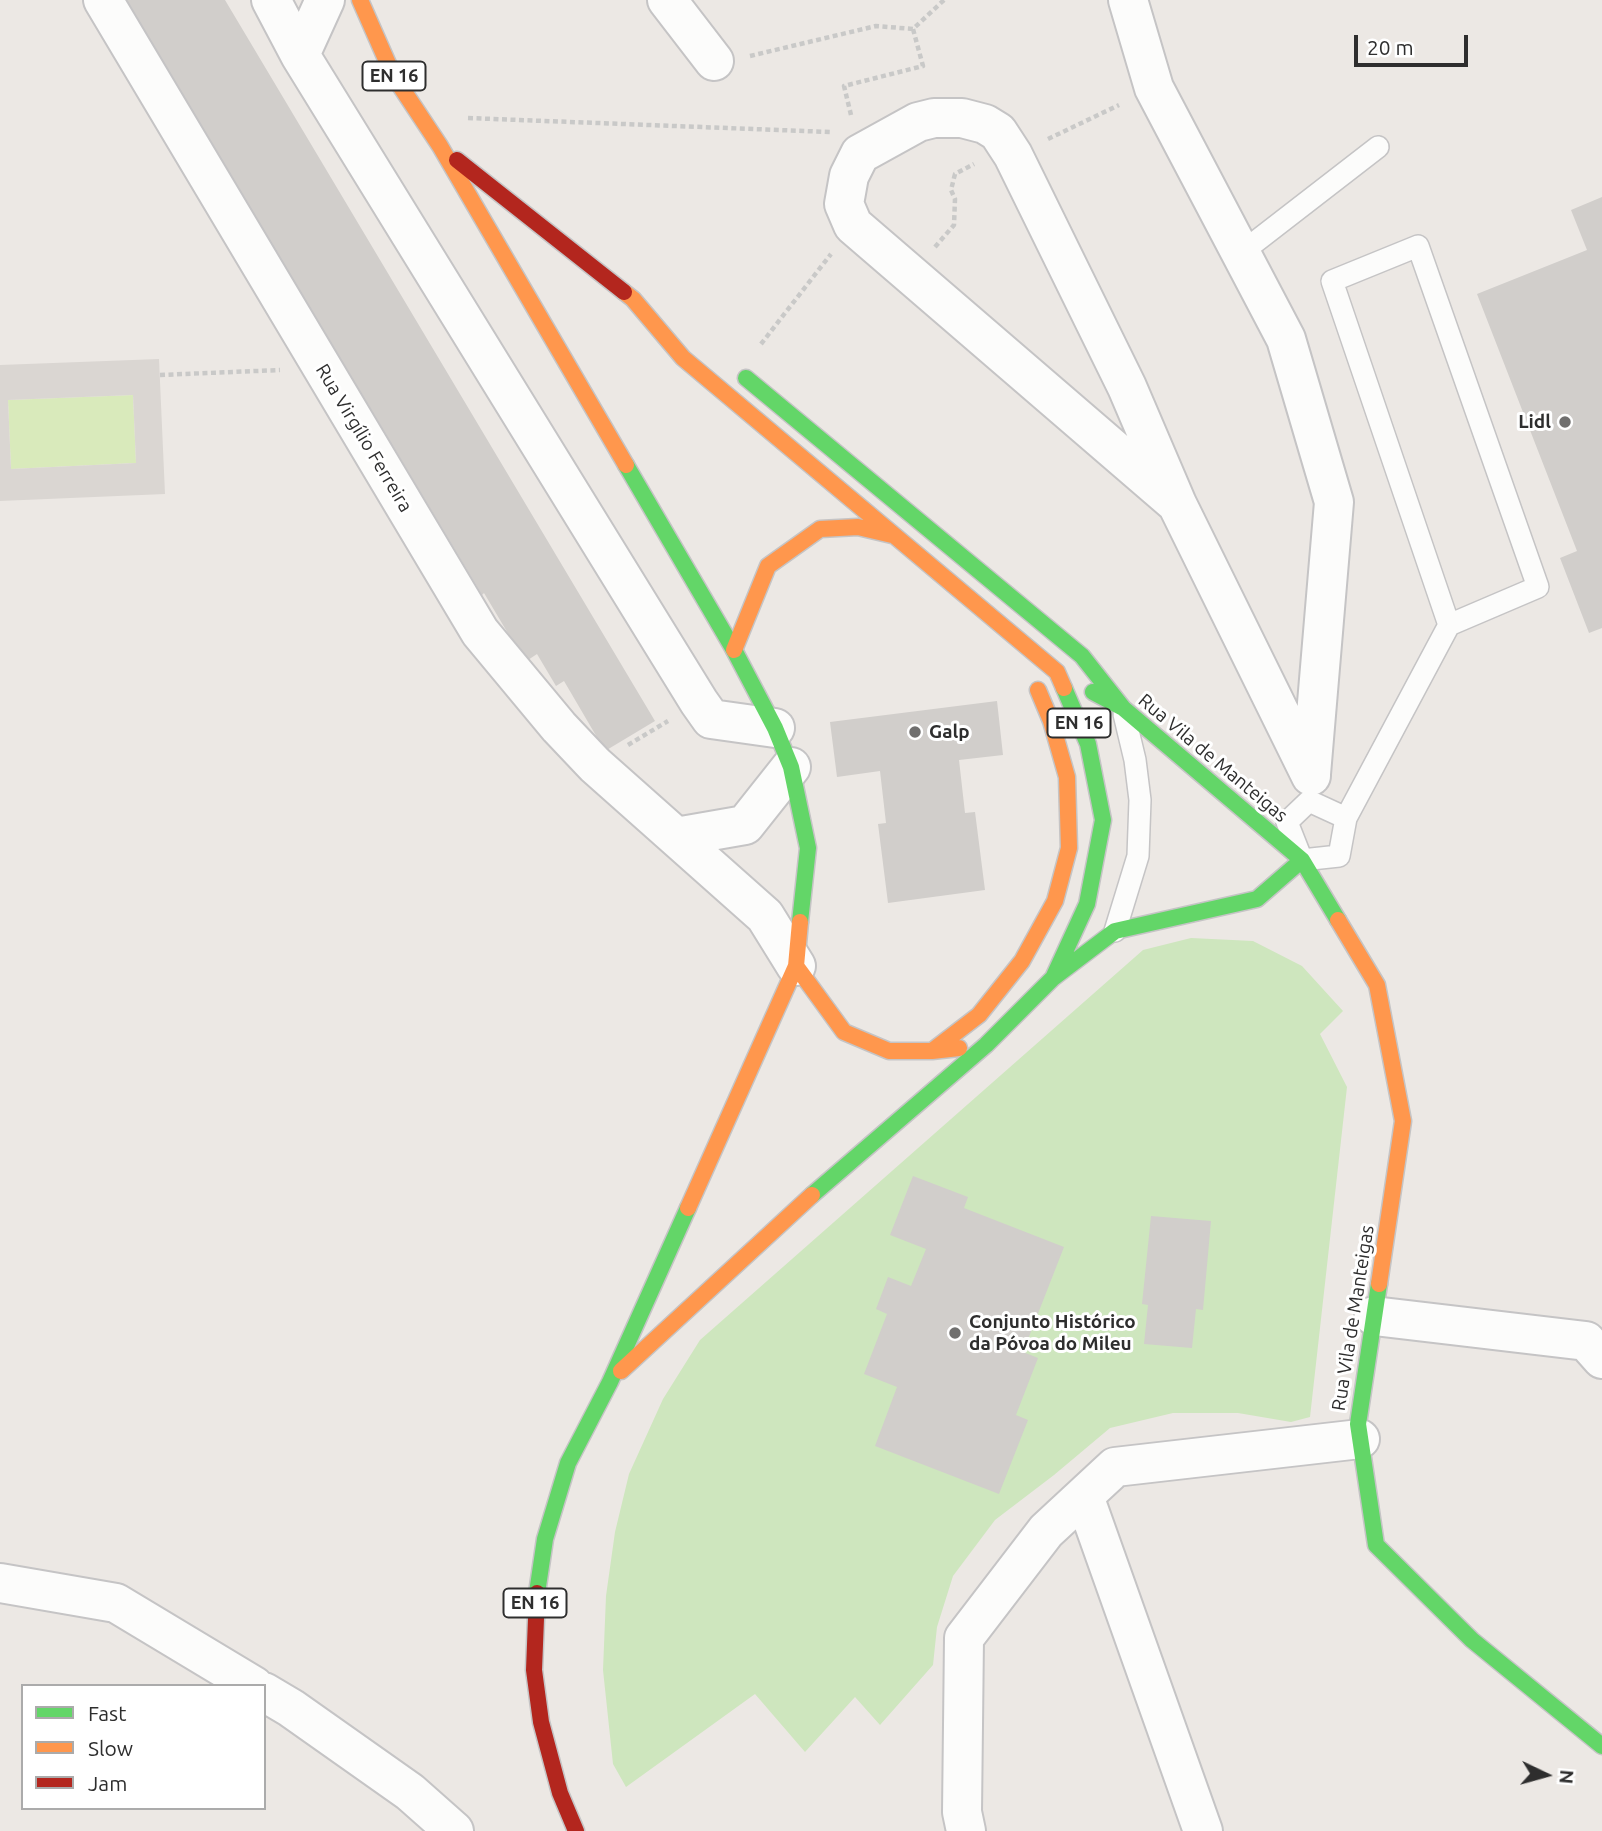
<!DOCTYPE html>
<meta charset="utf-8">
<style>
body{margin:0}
#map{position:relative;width:1602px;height:1831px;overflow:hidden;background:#ece8e4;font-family:Ubuntu,sans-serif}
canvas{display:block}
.legend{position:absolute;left:21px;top:1684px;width:245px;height:126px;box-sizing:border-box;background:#fff;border:2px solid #ababab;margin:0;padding:9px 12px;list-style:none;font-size:21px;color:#2e2e2e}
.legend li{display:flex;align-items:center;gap:14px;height:35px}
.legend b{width:35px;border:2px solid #ababab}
.north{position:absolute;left:1511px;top:1740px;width:70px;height:70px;-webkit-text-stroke:5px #fff;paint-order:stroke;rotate:95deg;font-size:19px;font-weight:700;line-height:28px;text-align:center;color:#2e2e2e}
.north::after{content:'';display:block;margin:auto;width:24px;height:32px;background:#2e2e2e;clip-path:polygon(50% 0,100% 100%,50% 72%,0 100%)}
.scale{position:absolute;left:1354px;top:35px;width:114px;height:32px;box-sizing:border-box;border:4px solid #2e2e2e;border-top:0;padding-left:9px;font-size:21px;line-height:24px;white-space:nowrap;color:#2e2e2e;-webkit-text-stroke:5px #fff;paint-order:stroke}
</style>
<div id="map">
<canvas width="1602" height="1831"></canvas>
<ul class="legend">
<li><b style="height:9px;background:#63d668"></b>Fast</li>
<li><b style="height:9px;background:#ff974d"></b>Slow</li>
<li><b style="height:9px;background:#b3261e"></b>Jam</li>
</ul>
<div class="north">N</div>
<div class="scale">20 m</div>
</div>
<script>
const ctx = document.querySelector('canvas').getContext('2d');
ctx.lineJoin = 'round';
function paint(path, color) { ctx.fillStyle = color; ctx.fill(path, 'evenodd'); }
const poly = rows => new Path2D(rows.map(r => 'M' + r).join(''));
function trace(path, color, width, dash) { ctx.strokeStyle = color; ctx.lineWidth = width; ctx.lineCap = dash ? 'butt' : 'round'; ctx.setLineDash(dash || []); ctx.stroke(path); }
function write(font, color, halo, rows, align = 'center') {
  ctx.font = font + ' Ubuntu,sans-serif'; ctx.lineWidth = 6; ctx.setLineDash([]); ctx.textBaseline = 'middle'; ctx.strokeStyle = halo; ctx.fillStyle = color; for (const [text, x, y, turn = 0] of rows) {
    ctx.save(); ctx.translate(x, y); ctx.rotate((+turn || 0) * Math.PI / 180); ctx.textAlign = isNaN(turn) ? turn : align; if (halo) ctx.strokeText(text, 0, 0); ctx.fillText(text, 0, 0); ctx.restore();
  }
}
const green = poly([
 [1191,938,1253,941,1302,966,1343,1011,1320,1034,1347,1087,1310,1417,1291,1422,1238,1413,1173,1413,1110,1428,1054,1475,995,1520,953,1576,937,1627,933,1665,880,1725,855,1697,805,1752,755,1694,626,1787,613,1764,603,1670,606,1596,615,1532,629,1474,663,1399,700,1340,1143,950]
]);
const pitch = poly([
 [133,395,136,463,11,469,8,400]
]);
const plaza = poly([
 [159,359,165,494,0,501,0,365],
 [133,395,136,463,11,469,8,400]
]);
const building = poly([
 [126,0,225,0,655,721,605,751,564,681,556,686,537,654,525,662,484,593,482,595],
 [1602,197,1602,628,1589,633,1560,558,1577,551,1477,294,1587,250,1571,210],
 [997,701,1003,755,959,760,965,813,975,812,985,890,888,903,878,824,886,823,880,771,837,777,830,722],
 [913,1176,968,1197,964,1208,1064,1247,1023,1352,1038,1358,1016,1415,1028,1420,999,1494,875,1446,897,1387,864,1374,887,1314,876,1309,888,1277,911,1286,926,1249,890,1235],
 [1151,1216,1211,1221,1203,1310,1196,1309,1192,1348,1144,1344,1148,1305,1142,1304]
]);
const path = poly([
 [750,56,876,26,913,29,944,0],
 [851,115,844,86,923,66,913,29],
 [468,118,830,132],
 [1048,139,1119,105],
 [935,247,954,225,955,199,951,190,955,174,974,164],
 [761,344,831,254],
 [160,375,280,370],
 [628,745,668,721]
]);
const lane = poly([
 [1241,253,1378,147],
 [1309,801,1346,818,1339,856,1302,860,1287,822,1309,801],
 [1346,818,1449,625,1538,587,1418,246,1332,281,1449,625],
 [1115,931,1138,856,1140,800,1135,760,1124,714]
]);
const street = poly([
 [103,0,480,632,559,727,595,765,765,916,796,966],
 [271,0,300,55],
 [325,0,300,55,699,702,711,719,775,728],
 [667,0,714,61],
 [1128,0,1154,88,1286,339,1334,502,1311,774],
 [1177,504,853,225,844,204,849,176,860,154,918,122,934,118,962,118,985,124,998,132,1013,155,1127,387,1177,504,1311,776],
 [676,837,745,825,791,767],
 [1374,1316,1586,1341,1602,1359],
 [1084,1496,1203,1831],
 [0,1583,116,1603,254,1686],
 [264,1692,291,1708,410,1792,454,1831],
 [966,1831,962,1812,964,1638,1046,1531,1115,1467,1360,1439]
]);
const fast = poly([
 [746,378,1082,656,1123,708],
 [626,465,734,650,775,728,791,767,808,848,800,922],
 [1093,692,1123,708,1302,860,1338,920],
 [1053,978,1115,931,1257,899,1302,860],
 [812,1195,986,1045,1053,978,1087,904,1103,820,1088,744,1064,688],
 [1379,1284,1358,1424,1376,1545,1472,1640,1602,1746],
 [537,1593,545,1539,568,1463,610,1382,688,1208]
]);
const slow = poly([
 [360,0,393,75,440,146,626,465],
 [624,292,633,299,683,358,1057,672,1064,688],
 [734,650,768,566,820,529,858,527,892,535],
 [1338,920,1377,985,1403,1121,1379,1284],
 [796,966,844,1032,889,1051,932,1051,959,1048],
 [932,1051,979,1015,1022,961,1055,901,1069,848,1067,777,1051,721,1038,690],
 [688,1208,796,966,800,922],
 [621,1371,812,1195]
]);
const jam = poly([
 [457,160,624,292],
 [537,1593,534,1670,541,1722,560,1793,576,1831]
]);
const markers = [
 [1565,422,7,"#706f6e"],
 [915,732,7,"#706f6e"],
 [955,1333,7,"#706f6e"]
];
const shields = [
 [394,76,63],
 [1079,723,63],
 [535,1603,63]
];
const shieldNames = [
 ["EN 16",394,76],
 ["EN 16",1079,723],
 ["EN 16",535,1603]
];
const poiNames = [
 ["Lidl",1551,422,"right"],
 ["Galp",929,732],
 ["Conjunto Histórico",969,1322],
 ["da Póvoa do Mileu",969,1344]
];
const streetNames = [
 ["Rua Virgílio Ferreira",364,438,59],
 ["Rua Vila de Manteigas",1213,758,40],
 ["Rua Vila de Manteigas",1353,1318,-81]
];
paint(green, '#cee6be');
paint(pitch, '#d9eabb');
paint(plaza, '#dad6d2');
paint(building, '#d1cecb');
trace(lane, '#c5c4c5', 24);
trace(street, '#c5c4c5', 42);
trace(fast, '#c5c4c5', 19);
trace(slow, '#c5c4c5', 19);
trace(jam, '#c5c4c5', 19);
trace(path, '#c9c9c8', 4.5, [5, 3.5]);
trace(lane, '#fcfcfb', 21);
trace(street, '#fcfcfb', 38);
trace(fast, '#63d668', 16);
trace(slow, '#ff974d', 16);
trace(jam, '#b3261e', 16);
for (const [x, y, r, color] of markers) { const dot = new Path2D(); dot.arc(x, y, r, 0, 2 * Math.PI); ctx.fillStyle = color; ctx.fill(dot); trace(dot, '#fff', 2.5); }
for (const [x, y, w] of shields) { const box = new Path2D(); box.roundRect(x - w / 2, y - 14.5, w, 29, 5); ctx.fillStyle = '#fff'; ctx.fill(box); trace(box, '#2e2e2e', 2); }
write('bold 18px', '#2e2e2e', null, shieldNames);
write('bold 19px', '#2e2e2e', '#fff', poiNames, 'left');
write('19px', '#2e2e2e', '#fff', streetNames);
</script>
